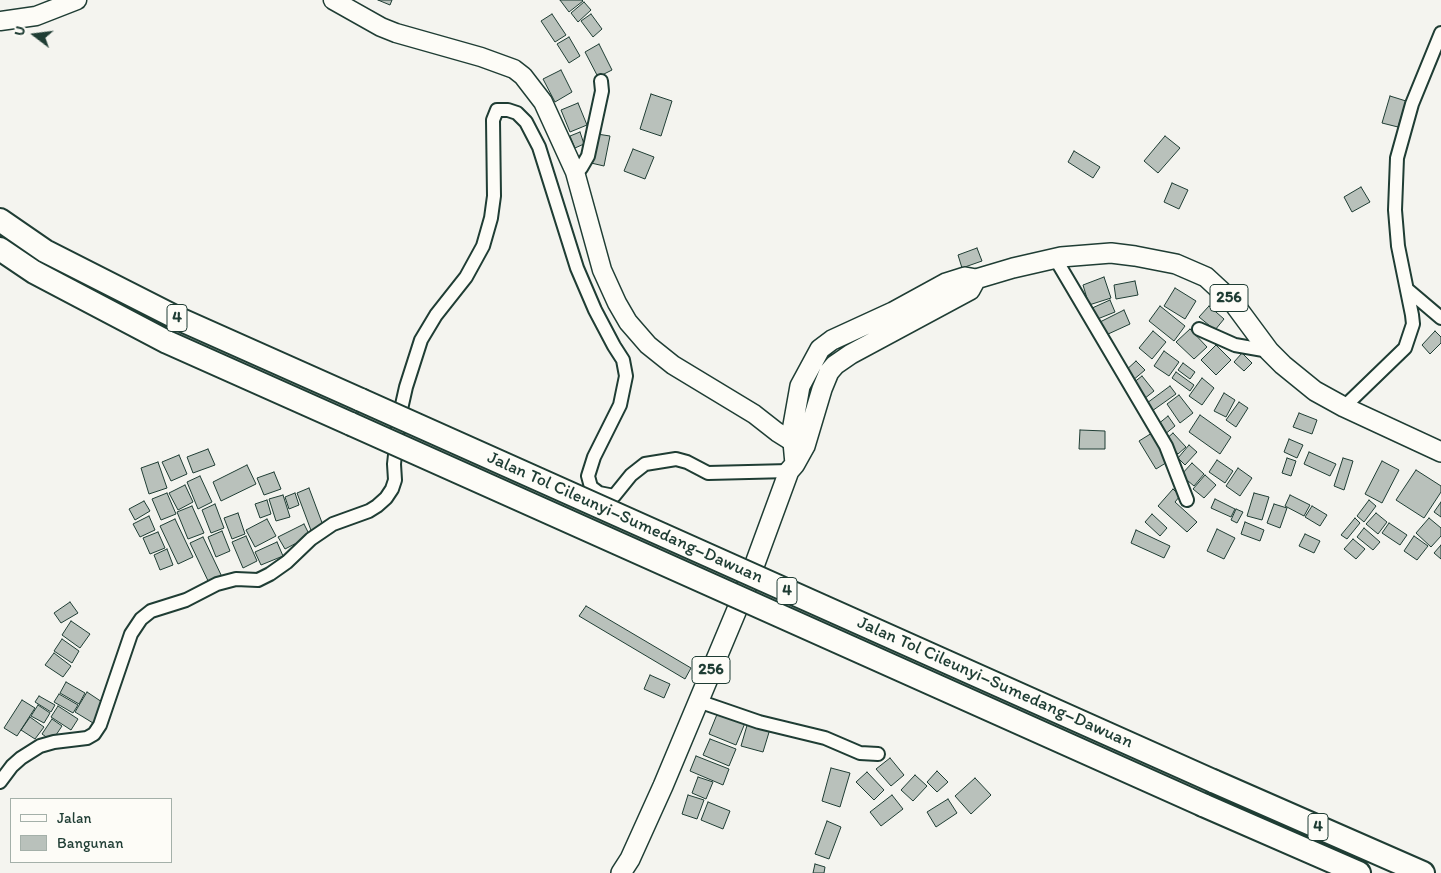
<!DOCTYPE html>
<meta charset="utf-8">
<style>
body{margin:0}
#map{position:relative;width:1441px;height:873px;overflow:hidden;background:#f4f4ef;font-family:Itim,sans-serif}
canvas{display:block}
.legend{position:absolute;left:10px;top:798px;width:162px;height:65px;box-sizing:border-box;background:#fdfcf7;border:1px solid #a4b0a9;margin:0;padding:6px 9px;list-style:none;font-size:15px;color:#1f3d34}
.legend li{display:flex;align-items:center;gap:10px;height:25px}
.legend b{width:25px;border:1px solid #a4b0a9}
.north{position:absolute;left:10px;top:10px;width:50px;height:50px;-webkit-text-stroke:4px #fdfcf7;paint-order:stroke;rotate:285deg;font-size:14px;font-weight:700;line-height:20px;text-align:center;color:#1f3d34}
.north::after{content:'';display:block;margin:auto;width:18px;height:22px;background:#1f3d34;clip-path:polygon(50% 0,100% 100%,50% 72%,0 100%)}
</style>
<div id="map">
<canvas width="1441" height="873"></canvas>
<ul class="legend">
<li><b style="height:6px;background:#fdfcf7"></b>Jalan</li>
<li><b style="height:14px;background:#b9c1bb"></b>Bangunan</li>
</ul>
<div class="north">U</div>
</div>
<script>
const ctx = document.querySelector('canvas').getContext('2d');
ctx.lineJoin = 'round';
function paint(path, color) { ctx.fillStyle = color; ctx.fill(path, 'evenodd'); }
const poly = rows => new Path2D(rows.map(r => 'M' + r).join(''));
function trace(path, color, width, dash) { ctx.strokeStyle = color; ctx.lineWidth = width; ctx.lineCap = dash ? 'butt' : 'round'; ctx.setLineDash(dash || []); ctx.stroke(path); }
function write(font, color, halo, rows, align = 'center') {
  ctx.font = font + ' Itim,sans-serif'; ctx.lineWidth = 4; ctx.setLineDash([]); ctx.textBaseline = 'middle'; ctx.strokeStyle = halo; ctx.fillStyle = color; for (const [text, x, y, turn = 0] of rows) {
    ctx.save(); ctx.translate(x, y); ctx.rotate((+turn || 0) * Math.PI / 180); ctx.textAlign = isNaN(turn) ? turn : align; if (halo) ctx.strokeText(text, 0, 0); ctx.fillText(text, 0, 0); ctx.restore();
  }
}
const building = poly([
 [378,0,392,0,390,5,378,0],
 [560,0,582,0,583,1,569,12,560,0],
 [584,2,591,10,578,22,571,13,584,2],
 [552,14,566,35,555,42,541,21,552,14],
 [591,14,602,29,593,37,581,21,591,14],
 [569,37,580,56,569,63,557,44,569,37],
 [599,44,612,70,598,77,585,52,599,44],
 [561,70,572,92,555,102,543,79,561,70],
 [651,94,672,101,661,136,640,129,651,94],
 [1390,96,1406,101,1398,127,1382,123,1390,96],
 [578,103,587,125,570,132,561,110,578,103],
 [580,132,584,144,575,148,570,136,580,132],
 [597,134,610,136,604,166,591,163,597,134],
 [1165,136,1180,148,1158,173,1144,161,1165,136],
 [633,149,654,157,645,179,624,171,633,149],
 [1074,151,1100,167,1093,178,1068,162,1074,151],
 [1172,183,1188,190,1179,209,1164,202,1172,183],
 [1361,187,1370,202,1352,212,1344,197,1361,187],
 [977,248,982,261,962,268,958,255,977,248],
 [1104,277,1111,298,1089,305,1083,285,1104,277],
 [1135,281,1138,295,1116,299,1114,285,1135,281],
 [1175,288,1196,301,1185,319,1164,306,1175,288],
 [1110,300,1115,312,1095,320,1090,309,1110,300],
 [1160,306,1185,326,1174,341,1149,321,1160,306],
 [1209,306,1224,319,1215,330,1199,317,1209,306],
 [1124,310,1130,324,1106,335,1100,322,1124,310],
 [1190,329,1207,347,1194,359,1176,342,1190,329],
 [1153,331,1166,342,1152,359,1139,348,1153,331],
 [1435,331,1441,337,1441,343,1430,354,1422,345,1435,331],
 [1216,345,1231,360,1216,375,1201,360,1216,345],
 [1164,351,1179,362,1169,376,1154,366,1164,351],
 [1242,353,1252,363,1244,371,1234,362,1242,353],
 [1136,361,1145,370,1132,381,1124,372,1136,361],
 [1183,363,1195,372,1190,379,1178,370,1183,363],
 [1176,372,1194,385,1190,391,1172,378,1176,372],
 [1142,376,1154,391,1144,399,1133,383,1142,376],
 [1202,378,1214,388,1202,405,1189,396,1202,378],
 [1170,386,1176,394,1152,411,1147,403,1170,386],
 [1224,393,1235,400,1226,417,1214,411,1224,393],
 [1179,395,1193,413,1180,423,1167,404,1179,395],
 [1239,402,1248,408,1236,427,1226,420,1239,402],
 [1299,413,1317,420,1312,434,1293,427,1299,413],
 [1200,415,1231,437,1220,454,1189,432,1200,415],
 [1168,416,1175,426,1164,435,1157,425,1168,416],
 [1080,430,1105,431,1105,449,1079,449,1080,430],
 [1152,433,1169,461,1156,469,1139,441,1152,433],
 [1173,433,1186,447,1178,454,1165,440,1173,433],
 [1289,439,1303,445,1297,458,1284,452,1289,439],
 [1189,445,1197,452,1185,465,1178,458,1189,445],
 [208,449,215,465,193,473,187,457,208,449],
 [1309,452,1336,464,1330,476,1304,464,1309,452],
 [179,455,187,474,171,481,162,462,179,455],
 [1287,458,1296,461,1291,476,1282,473,1287,458],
 [1343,458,1353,461,1344,490,1334,486,1343,458],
 [1217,460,1233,471,1225,483,1209,472,1217,460],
 [1382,461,1399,470,1382,503,1365,494,1382,461],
 [158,462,167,488,149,494,141,468,158,462],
 [1192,463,1204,474,1194,486,1181,475,1192,463],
 [247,465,256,484,221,501,213,482,247,465],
 [1238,468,1252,478,1240,496,1226,486,1238,468],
 [1416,470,1441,486,1441,492,1424,518,1396,500,1416,470],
 [274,472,281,489,264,495,257,478,274,472],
 [1205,475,1216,485,1204,498,1193,489,1205,475],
 [200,476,212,502,198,509,187,482,200,476],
 [185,485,193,502,178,510,169,493,185,485],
 [309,488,324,528,312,533,297,493,309,488],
 [1173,489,1180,496,1175,502,1197,522,1187,532,1158,506,1173,489],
 [167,493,176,514,161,520,152,499,167,493],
 [295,493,299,505,289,509,285,497,295,493],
 [1254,493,1269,497,1262,520,1247,516,1254,493],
 [283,495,290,517,276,521,269,499,283,495],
 [1290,495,1310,505,1304,516,1285,506,1290,495],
 [1215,499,1235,509,1231,517,1211,508,1215,499],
 [267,500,271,514,260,518,255,504,267,500],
 [1369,500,1376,506,1364,522,1357,516,1369,500],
 [144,501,150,511,135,520,129,509,144,501],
 [1441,502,1441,517,1434,512,1441,502],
 [215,504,224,528,211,533,202,510,215,504],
 [1274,504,1287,508,1280,528,1267,523,1274,504],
 [192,506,204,533,188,539,177,512,192,506],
 [1312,506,1327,515,1320,526,1305,517,1312,506],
 [1236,509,1243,512,1237,523,1231,520,1236,509],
 [238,513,245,534,232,539,224,518,238,513],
 [1376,513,1387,522,1378,534,1366,524,1376,513],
 [1152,514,1167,528,1160,536,1145,522,1152,514],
 [149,516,155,530,140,537,133,524,149,516],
 [1355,518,1360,523,1347,539,1341,535,1355,518],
 [1429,518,1441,528,1441,536,1431,547,1416,533,1429,518],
 [175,519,193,557,178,564,160,526,175,519],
 [267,519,276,536,255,547,246,530,267,519],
 [1245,522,1264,530,1260,541,1241,534,1245,522],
 [1389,523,1407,535,1400,545,1382,533,1389,523],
 [304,524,310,536,285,549,278,537,304,524],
 [1364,528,1380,542,1373,550,1357,537,1364,528],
 [1217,529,1235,538,1224,559,1207,551,1217,529],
 [1136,530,1170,546,1164,558,1131,543,1136,530],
 [222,531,230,551,216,557,208,537,222,531],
 [158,532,165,548,150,554,143,538,158,532],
 [1305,534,1320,541,1314,553,1299,546,1305,534],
 [246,536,257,561,243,568,232,542,246,536],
 [1414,536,1428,546,1417,560,1404,551,1414,536],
 [203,537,223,579,210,585,190,543,203,537],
 [1353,539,1365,549,1356,559,1344,549,1353,539],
 [277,542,283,556,261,565,255,552,277,542],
 [1441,545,1441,559,1434,553,1441,545],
 [167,549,173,565,160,570,154,555,167,549],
 [70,602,78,613,61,623,54,613,70,602],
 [586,606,691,668,685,679,579,616,586,606],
 [71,621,90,634,80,648,62,635,71,621],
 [62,639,79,651,72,663,54,651,62,639],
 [54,653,71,666,63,677,45,665,54,653],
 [650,675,670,684,664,698,644,689,650,675],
 [66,682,85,693,79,704,60,693,66,682],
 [87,692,105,704,93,723,75,712,87,692],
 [59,694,78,705,73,713,54,702,59,694],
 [39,696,55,705,51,712,35,702,39,696],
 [22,700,35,708,17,736,4,728,22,700],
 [38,705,50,713,44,723,31,716,38,705],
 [58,706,78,719,71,730,51,717,58,706],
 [718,712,745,723,736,745,709,734,718,712],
 [30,717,44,727,35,739,21,730,30,717],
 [52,719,62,726,52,741,42,734,52,719],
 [748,722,770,729,763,752,741,746,748,722],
 [710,739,736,749,729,766,703,755,710,739],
 [696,756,729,769,723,785,690,771,696,756],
 [890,758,904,775,891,786,876,769,890,758],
 [831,768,850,773,840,807,822,801,831,768],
 [937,771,948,782,937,792,927,782,937,771],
 [867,772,884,790,874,800,856,782,867,772],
 [915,775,927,786,913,801,901,790,915,775],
 [698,777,713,782,706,799,692,793,698,777],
 [975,778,991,795,971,814,955,796,975,778],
 [688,795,704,800,697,819,682,814,688,795],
 [892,795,903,809,881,826,870,812,892,795],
 [948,799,957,813,936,827,927,812,948,799],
 [708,802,730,811,723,829,701,820,708,802],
 [827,821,841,827,829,859,815,854,827,821],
 [815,864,825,867,824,873,813,873,815,864]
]);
const street = poly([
 [575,172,581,168,588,156,602,91,601,81],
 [1055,258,1166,446,1187,500],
 [1408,290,1441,318],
 [1199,329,1235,345,1269,351],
 [1344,407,1405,348,1413,324,1412,315,1398,246,1395,210,1397,158,1412,104,1441,33],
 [698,701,759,722,825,738,860,753,878,754],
 [0,782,12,766,21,758,40,746,54,742,87,738,94,734,100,725,131,634,141,619,151,611,186,600,217,584,236,579,258,580,270,574,287,562,311,539,333,524,369,511,377,506,386,498,392,489,395,480,394,464,399,418,406,387,421,340,436,315,466,277,483,246,491,218,494,196,493,120,497,110,508,110,517,113,526,122,539,147,577,268,595,310,614,346,623,360,626,376,620,405,594,457,588,476,591,487,599,493,614,496,631,475,645,464,676,459,687,462,708,473,789,471]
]);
const secondary = poly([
 [333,0,381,27,396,33,481,57,514,69,523,76,543,102,575,172,602,270,617,303,628,322,648,345,673,365,754,414,777,432,793,442,803,445],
 [0,21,36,16,77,0]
]);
const primary = poly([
 [795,464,792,431,800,386,820,349,832,340,893,312,946,283,965,277,976,279,1013,268,1061,257,1111,253,1135,256,1176,264,1206,277,1232,301,1269,351,1283,365,1315,391,1344,407,1441,452],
 [621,873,630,859,663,786,746,588,789,471,795,464,805,446,822,389,829,372,835,365,851,354,970,290,976,279]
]);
const highway = poly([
 [0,220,45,251,177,318,361,400],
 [0,249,34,272,167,342,351,424],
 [1213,781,1423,873],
 [1203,805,1359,873]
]);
const highwayBridge = poly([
 [361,400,1213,781],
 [351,424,1203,805]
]);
const shields = [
 [1229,298,38],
 [177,318,20],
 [787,591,20],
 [711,670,38],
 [1318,827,20]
];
const shieldNames = [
 ["256",1229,298],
 ["4",177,318],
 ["4",787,591],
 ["256",711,670],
 ["4",1318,827]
];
const streetNames = [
 ["Jalan Tol Cileunyi–Sumedang–Dawuan",625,518,24],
 ["Jalan Tol Cileunyi–Sumedang–Dawuan",995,683,24]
];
paint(building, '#b9c1bb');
trace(building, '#1f3d34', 1);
trace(street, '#1f3d34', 16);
trace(secondary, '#1f3d34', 21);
trace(primary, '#1f3d34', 22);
trace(highway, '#1f3d34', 26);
trace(street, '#fdfcf7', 12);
trace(secondary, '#fdfcf7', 18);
trace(primary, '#fdfcf7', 19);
trace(highway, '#fdfcf7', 22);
trace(highwayBridge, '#1f3d34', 26, []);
trace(highwayBridge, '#fdfcf7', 22);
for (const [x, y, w] of shields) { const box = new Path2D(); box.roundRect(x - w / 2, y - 13.5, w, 27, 4); ctx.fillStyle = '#fdfcf7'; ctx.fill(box); trace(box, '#1f3d34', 1); }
write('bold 16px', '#1f3d34', null, shieldNames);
write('18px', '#1f3d34', '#fdfcf7', streetNames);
</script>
